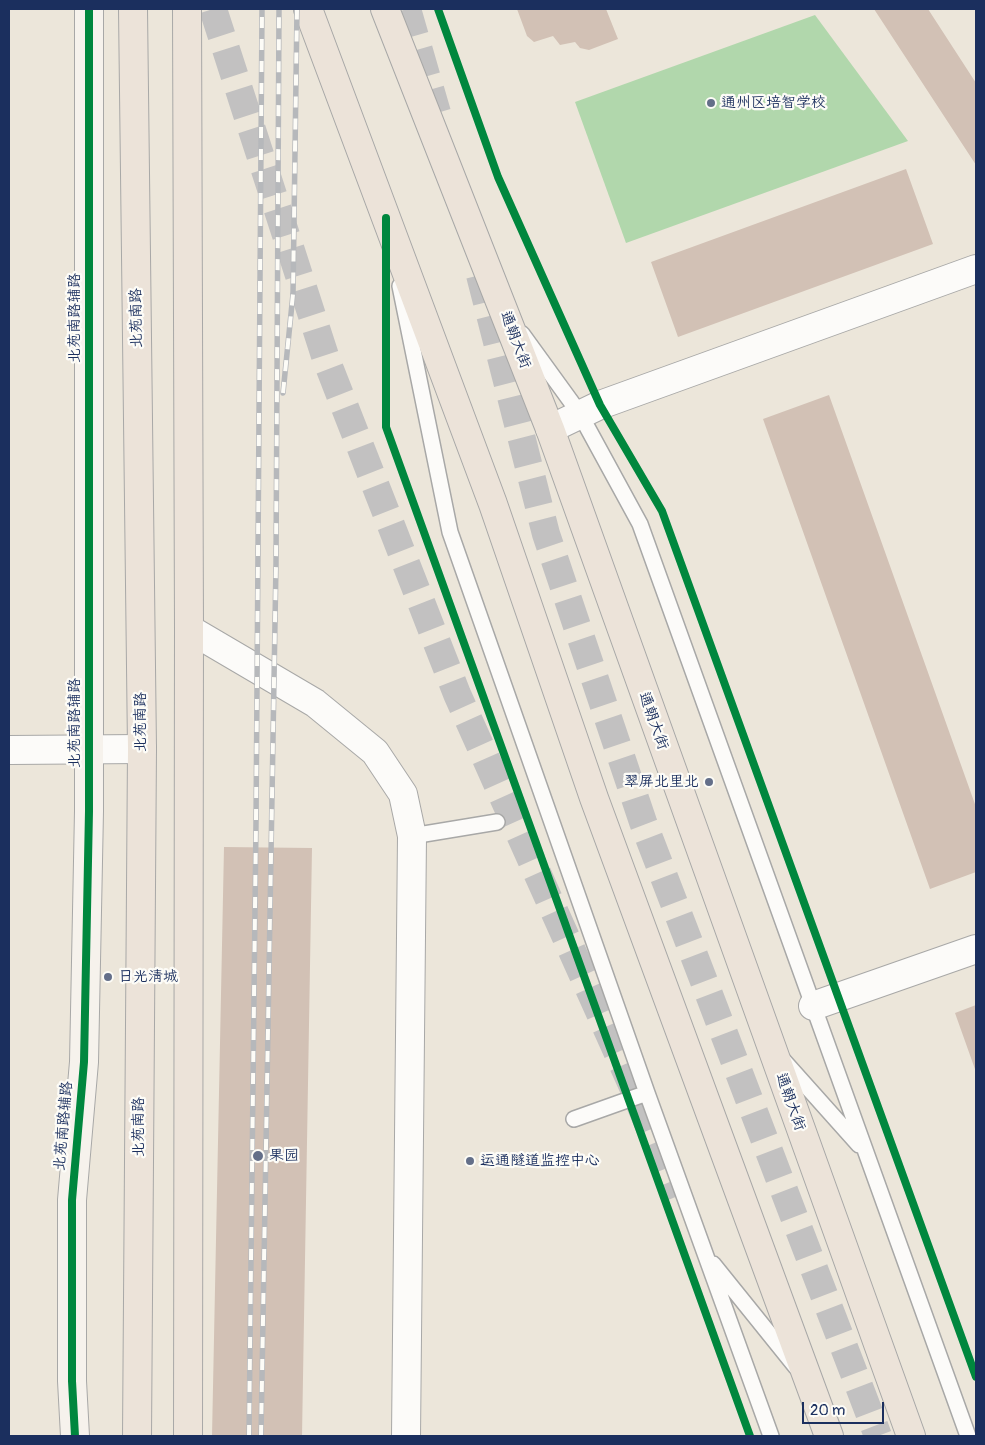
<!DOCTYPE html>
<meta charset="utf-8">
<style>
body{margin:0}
#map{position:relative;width:985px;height:1445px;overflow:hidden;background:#ece6da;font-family:Pangolin,sans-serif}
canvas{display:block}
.frame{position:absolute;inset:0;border:10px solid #1b2f5e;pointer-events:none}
.scale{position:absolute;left:802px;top:1402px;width:82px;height:22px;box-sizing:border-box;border:2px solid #1b2f5e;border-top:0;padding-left:6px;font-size:15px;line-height:18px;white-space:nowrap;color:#1b2f5e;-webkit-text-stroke:4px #fdfcf7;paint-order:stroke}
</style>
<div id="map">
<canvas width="985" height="1445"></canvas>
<div class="frame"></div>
<div class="scale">20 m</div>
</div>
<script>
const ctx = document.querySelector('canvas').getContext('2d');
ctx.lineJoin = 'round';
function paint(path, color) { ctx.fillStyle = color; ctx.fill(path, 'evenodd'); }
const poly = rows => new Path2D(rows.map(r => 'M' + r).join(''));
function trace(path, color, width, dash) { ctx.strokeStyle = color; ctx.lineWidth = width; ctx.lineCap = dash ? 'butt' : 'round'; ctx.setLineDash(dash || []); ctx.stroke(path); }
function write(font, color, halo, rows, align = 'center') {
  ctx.font = font + ' Pangolin,"LXGW WenKai TC",sans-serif'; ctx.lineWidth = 4.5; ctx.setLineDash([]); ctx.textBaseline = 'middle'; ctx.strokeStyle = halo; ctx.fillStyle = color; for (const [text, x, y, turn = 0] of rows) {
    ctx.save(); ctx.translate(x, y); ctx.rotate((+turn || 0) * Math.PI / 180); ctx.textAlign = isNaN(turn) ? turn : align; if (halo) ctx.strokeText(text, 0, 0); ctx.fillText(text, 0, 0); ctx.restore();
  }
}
const green = poly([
 [815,15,908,141,626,243,575,102]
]);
const building = poly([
 [517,9,606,9,618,39,589,50,580,48,575,42,560,45,553,36,534,42,527,36],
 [874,9,928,9,976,83,976,165],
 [906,169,933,244,678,337,651,262],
 [829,395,976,807,976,872,930,889,763,419],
 [224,847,312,848,302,1436,212,1436],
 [976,1005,976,1072,955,1013]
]);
const highwayTunnel = poly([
 [213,9,326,359,457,694,633,1087,678,1196],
 [407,9,437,113],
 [480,275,546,534,643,822,878,1436]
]);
const lane = poly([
 [400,286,450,532,647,1093,771,1436],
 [522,334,580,414,640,524,968,1436],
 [412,836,497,822],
 [783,1060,859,1145],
 [574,1119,647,1093],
 [713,1264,796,1367]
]);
const street = poly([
 [550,429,600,405,976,269],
 [189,629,315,703,375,752,403,794,412,836,406,1436],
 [9,750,142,749],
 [813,1006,976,949]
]);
const secondary = poly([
 [75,1436,72,1381,72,1200,84,1062,89,811,89,9]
]);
const primary = poly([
 [308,9,493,504,594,798,829,1436],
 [385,9,550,429,911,1436]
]);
const highway = poly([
 [133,9,142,749,137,1436],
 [187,9,189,629,188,1436]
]);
const rail = poly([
 [283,393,293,294,297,9],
 [249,1436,256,822,262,9],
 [261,1436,276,564,279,9]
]);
const cycleway = poly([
 [438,9,498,177,600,405,662,511,976,1377],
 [386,218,386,427,750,1436],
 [75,1436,72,1381,72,1200,84,1062,89,811,89,9]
]);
const markers = [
 [711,103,5,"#646f89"],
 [709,782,5,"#646f89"],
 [108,977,5,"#646f89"],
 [258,1156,6,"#646f89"],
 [470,1161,5,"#646f89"]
];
const poiNames = [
 ["通州区培智学校",721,103],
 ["翠屏北里北",699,782,"right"],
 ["日光清城",118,977],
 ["果园",269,1156],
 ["运通隧道监控中心",480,1161]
];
const streetNames = [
 ["北苑南路辅路",75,318,-90],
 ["北苑南路",137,318,-91],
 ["通朝大街",515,340,69],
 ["通朝大街",653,721,70],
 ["北苑南路",141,722,-90],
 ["北苑南路辅路",75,723,-90],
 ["通朝大街",790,1102,70],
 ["北苑南路辅路",64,1126,-85],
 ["北苑南路",139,1127,-90]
];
paint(green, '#b1d7ac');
paint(building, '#d2c1b5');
trace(highwayTunnel, '#c2c1c1', 28, [28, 14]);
trace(lane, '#a8a8a7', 18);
trace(street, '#a8a8a7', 30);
trace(secondary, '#a8a8a7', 30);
trace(primary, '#a8a8a7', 30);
trace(highway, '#a8a8a7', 30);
trace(lane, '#fcfbf9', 15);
trace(street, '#fcfbf9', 28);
trace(secondary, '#f6f2ec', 28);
trace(primary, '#ece3d9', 28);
trace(highway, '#ece3d9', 28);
trace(rail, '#b6b8bb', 5.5);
trace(rail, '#fdfcf7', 4, [11]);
trace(cycleway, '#00873e', 8);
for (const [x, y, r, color] of markers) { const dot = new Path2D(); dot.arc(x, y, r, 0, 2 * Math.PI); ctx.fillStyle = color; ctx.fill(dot); trace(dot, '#fdfcf7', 2); }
write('15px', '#1b2f5e', '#fdfcf7', poiNames, 'left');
write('15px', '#1b2f5e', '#fdfcf7', streetNames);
</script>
